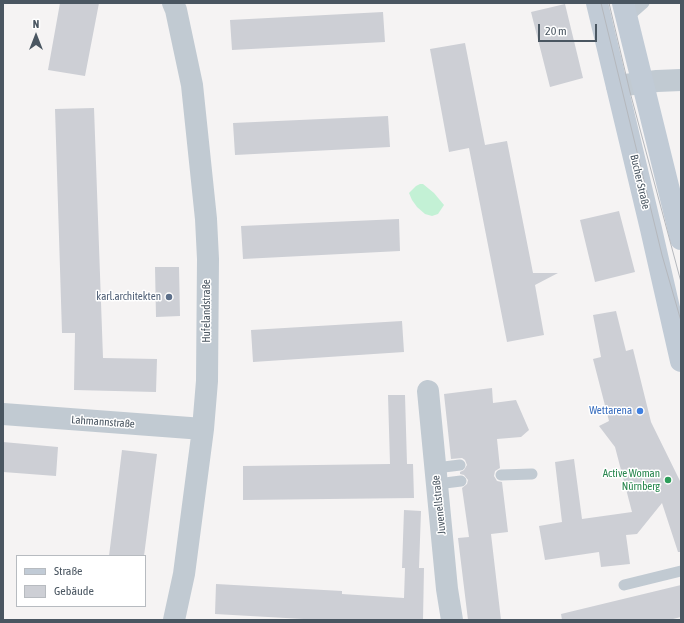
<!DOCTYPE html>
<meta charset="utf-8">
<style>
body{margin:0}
#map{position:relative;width:684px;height:623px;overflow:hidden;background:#f5f3f3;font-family:"Asap Condensed",sans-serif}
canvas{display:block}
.frame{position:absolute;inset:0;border:4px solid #4a5661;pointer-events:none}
.legend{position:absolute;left:16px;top:555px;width:130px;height:52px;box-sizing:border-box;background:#fff;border:1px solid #b7bbc0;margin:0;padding:5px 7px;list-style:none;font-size:12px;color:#4a5661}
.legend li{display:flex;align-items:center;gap:8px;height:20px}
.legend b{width:20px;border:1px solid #b7bbc0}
.north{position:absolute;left:16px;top:16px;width:40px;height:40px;-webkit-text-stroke:3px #fff;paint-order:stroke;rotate:0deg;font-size:11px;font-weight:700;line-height:16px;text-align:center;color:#4a5661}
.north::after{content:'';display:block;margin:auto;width:14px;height:18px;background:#4a5661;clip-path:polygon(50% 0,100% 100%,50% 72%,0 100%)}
.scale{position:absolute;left:538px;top:24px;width:59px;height:18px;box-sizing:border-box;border:2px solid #4a5661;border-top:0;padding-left:5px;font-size:12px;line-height:14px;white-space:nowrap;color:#4a5661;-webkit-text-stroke:3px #fff;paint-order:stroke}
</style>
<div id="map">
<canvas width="684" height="623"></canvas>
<div class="frame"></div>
<ul class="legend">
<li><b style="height:5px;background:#c1cbd6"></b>Straße</li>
<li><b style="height:11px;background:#cdcfd5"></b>Gebäude</li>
</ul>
<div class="north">N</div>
<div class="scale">20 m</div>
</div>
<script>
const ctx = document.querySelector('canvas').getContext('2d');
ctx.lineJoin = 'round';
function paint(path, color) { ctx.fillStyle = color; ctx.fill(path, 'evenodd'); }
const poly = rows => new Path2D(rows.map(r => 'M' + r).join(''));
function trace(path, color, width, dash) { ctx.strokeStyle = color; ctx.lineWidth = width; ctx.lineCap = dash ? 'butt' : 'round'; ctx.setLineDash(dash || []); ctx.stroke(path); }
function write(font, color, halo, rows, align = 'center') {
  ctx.font = font + ' "Asap Condensed",sans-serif'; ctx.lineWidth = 3; ctx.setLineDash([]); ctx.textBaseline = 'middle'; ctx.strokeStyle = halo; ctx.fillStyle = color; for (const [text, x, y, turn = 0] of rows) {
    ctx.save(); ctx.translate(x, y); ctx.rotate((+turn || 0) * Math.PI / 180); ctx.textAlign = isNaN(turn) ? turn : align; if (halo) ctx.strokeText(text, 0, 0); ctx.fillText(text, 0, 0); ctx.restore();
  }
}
const green = poly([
 [420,184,423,184,434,193,444,205,438,214,432,216,425,214,417,207,412,200,409,193,416,186]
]);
const building = poly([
 [60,3,99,3,85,76,48,70],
 [565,4,583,78,550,87,531,12],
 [383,12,385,42,232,50,230,20],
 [465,43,485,145,507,141,533,273,558,273,535,285,544,335,507,342,469,148,449,152,430,49],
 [94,108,103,358,157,359,156,392,74,390,75,333,62,333,55,109],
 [388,116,390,147,235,155,233,123],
 [619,211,635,272,595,282,580,220],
 [399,219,400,251,243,259,241,226],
 [155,267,179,267,180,316,156,317],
 [616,311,626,351,633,349,651,422,681,483,681,552,678,552,662,503,637,534,626,535,630,564,601,567,599,552,545,560,539,526,562,522,555,462,574,459,582,519,632,512,615,447,599,426,609,421,593,359,601,357,593,315],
 [402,321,404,352,253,362,251,330],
 [492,388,493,403,516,400,529,430,521,437,497,439,500,468,495,471,494,476,497,481,502,482,508,532,491,534,501,620,468,620,458,538,469,537,462,488,467,484,468,480,464,475,460,474,460,472,464,470,467,465,465,460,462,458,451,459,444,394],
 [388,395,405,395,407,464,413,464,414,498,243,500,243,466,390,464],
 [3,442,58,447,56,476,3,472],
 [122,450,157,454,144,556,109,556],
 [404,510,421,511,419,568,415,568,424,568,423,620,321,620,215,614,216,584,342,591,342,594,404,598,405,568,402,568],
 [681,585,681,617,669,620,562,620,561,614]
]);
const lane = poly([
 [627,18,644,3],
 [436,468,460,465],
 [501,475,532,474],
 [437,484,461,481],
 [624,585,681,571]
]);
const street = poly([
 [173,3,176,10,192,85,206,219,208,259,207,381,203,429,184,574,174,620],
 [617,86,657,81,681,80],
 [428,391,447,589,452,620],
 [3,414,203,429]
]);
const secondary = poly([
 [597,3,651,229,681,361],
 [623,3,681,239]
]);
const tram = poly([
 [601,3,662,255,681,321],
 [609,3,630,92,681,282]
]);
const markers = [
 [169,297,4,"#5c6f8a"],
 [640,411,4,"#3f7fe0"],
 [668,480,4,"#2e9e5b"]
];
const streetNames = [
 ["Bucher Straße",640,182,77],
 ["Hufelandstraße",207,311,-90],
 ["Lahmannstraße",103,422,4],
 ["Juvenellstraße",439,505,-96]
];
const serviceNames = [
 ["karl.architekten",161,297]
];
const shopNames = [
 ["Wettarena",632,411]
];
const leisureNames = [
 ["Active Woman",660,474],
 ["Nürnberg",660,487]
];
paint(green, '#c3f1d5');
paint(building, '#cdcfd5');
trace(lane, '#c1cad2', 11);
trace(street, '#c1cad2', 22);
trace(secondary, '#c1cbd6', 22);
trace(tram, '#b5b8bd', 1);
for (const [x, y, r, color] of markers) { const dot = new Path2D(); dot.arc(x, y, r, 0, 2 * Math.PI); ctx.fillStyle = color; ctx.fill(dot); trace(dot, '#fff', 1.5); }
write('11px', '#4a5661', '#fff', streetNames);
write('11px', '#4e5e75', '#fff', serviceNames, 'right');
write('11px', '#366cbe', '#fff', shopNames, 'right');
write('11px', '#27864d', '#fff', leisureNames, 'right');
</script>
